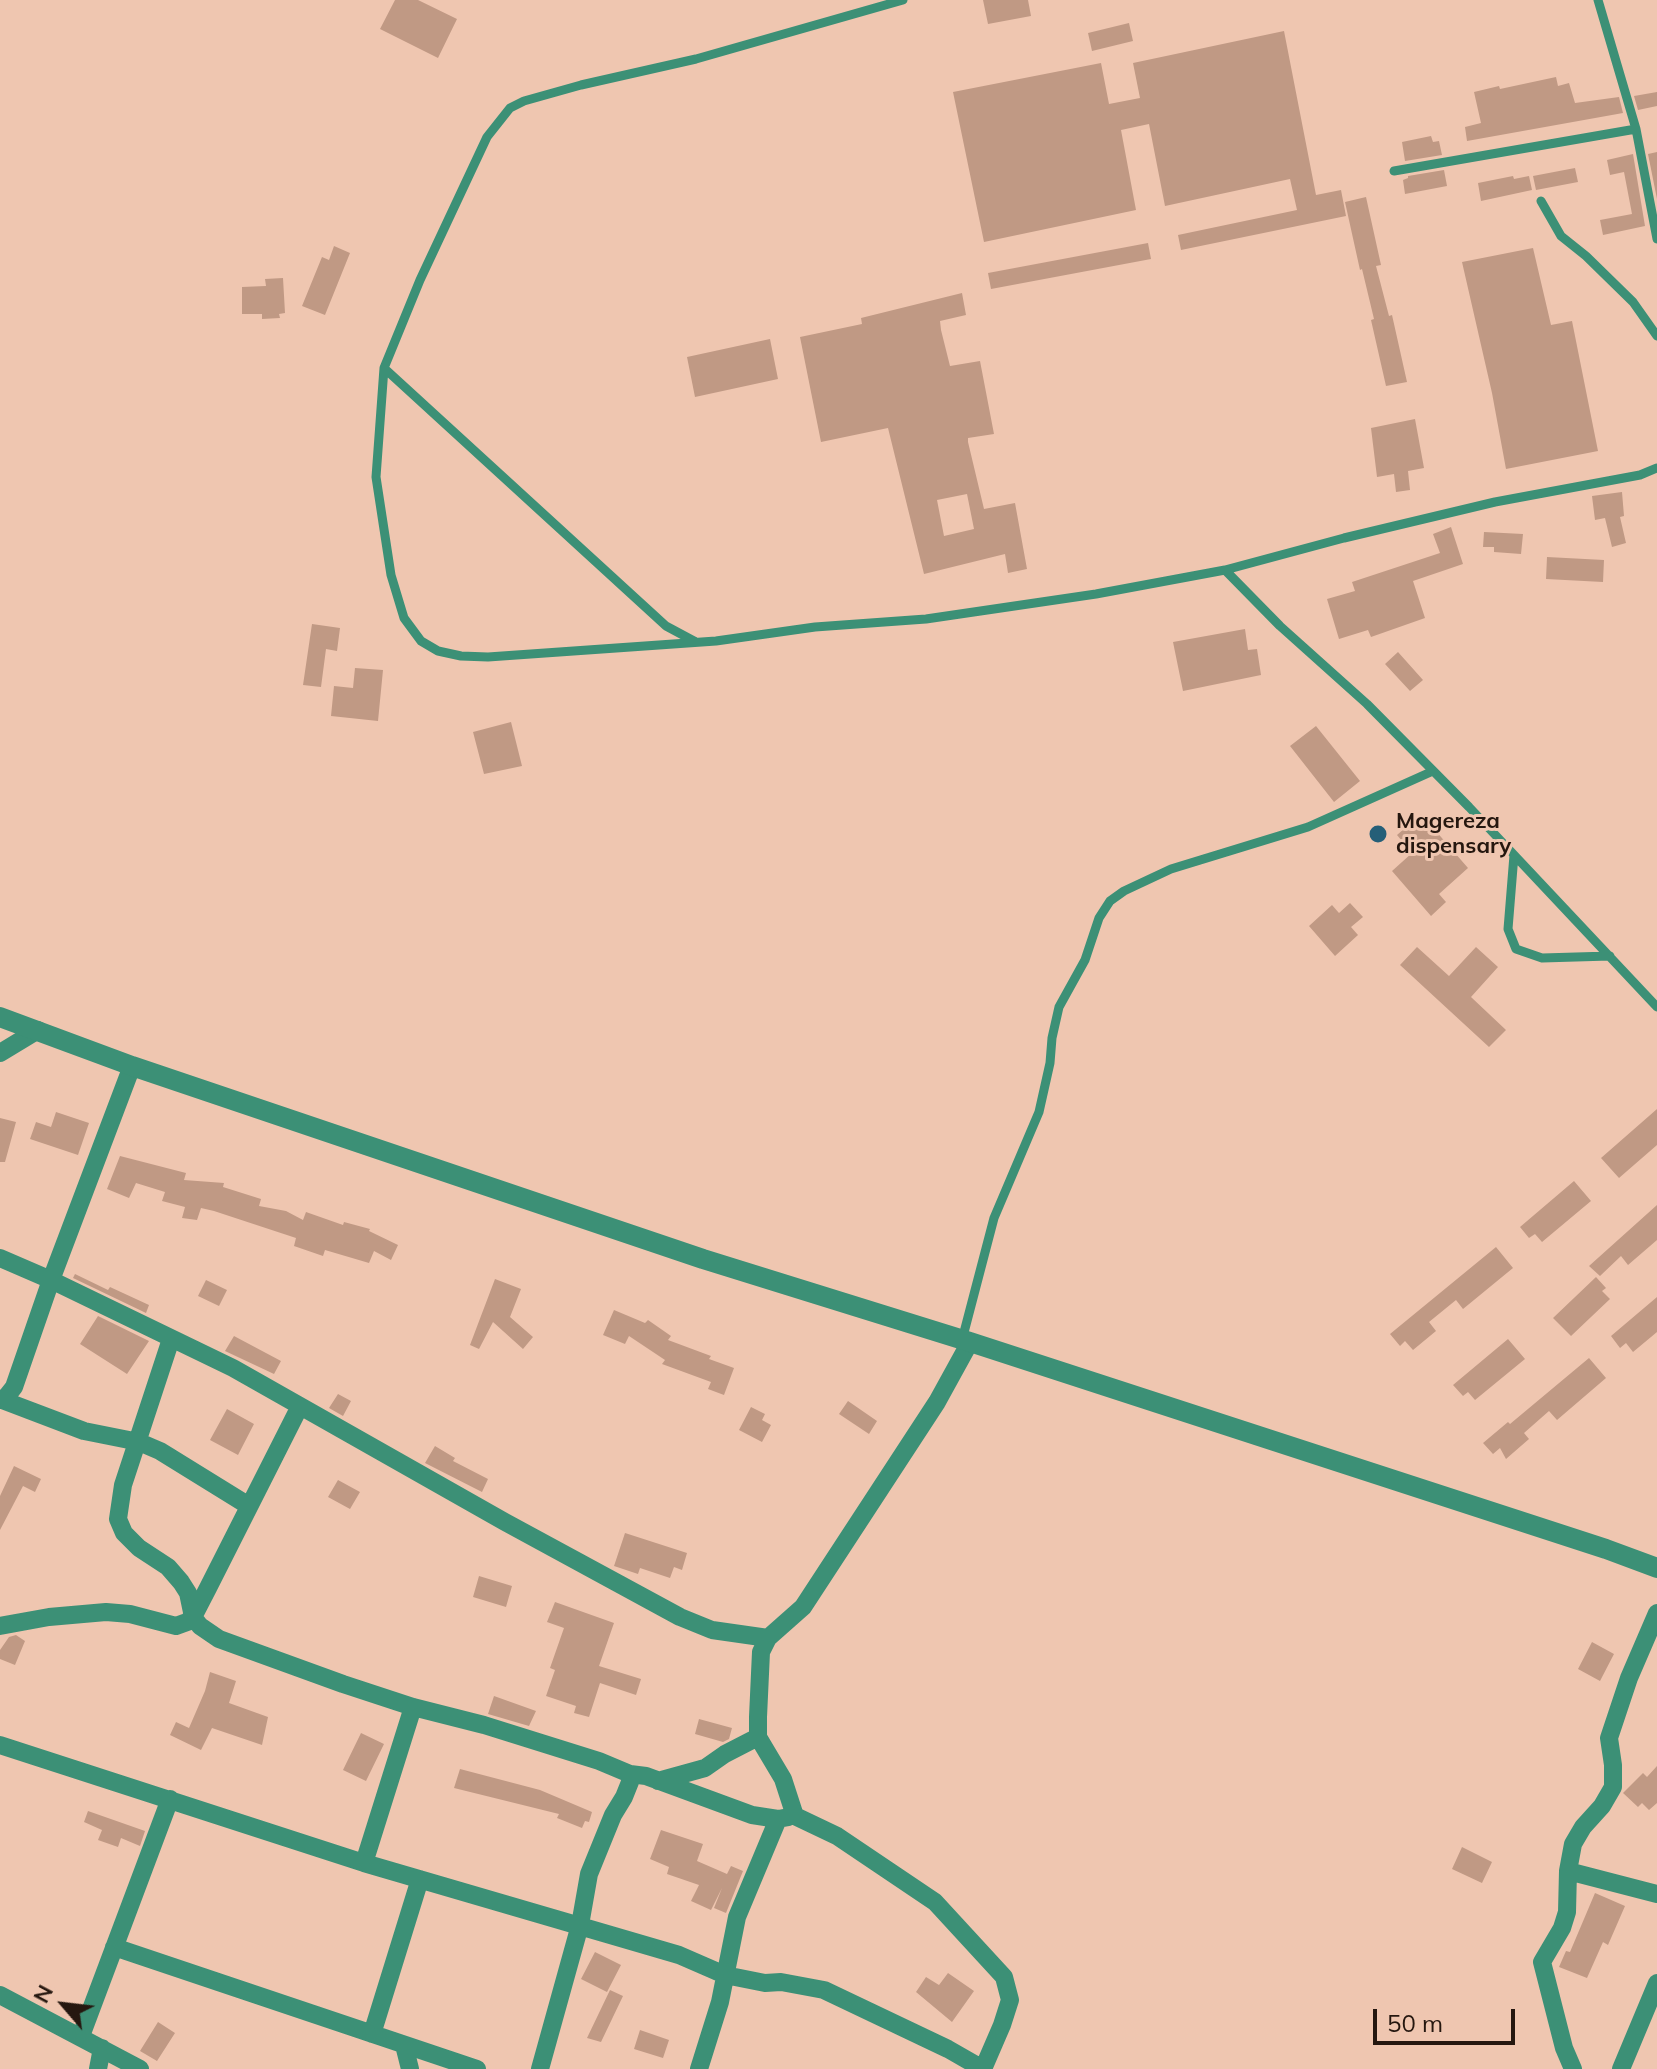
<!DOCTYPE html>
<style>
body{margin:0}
#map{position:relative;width:1657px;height:2069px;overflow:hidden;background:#efc6b0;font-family:Mulish,sans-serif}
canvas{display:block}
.north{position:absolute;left:24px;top:1965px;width:80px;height:80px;-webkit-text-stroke:6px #efc6b0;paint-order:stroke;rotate:298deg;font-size:22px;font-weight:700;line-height:32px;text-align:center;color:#25170f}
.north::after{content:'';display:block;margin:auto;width:28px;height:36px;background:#25170f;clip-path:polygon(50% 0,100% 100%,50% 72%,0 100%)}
.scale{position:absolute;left:1373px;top:2009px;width:142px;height:36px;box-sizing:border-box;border:4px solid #25170f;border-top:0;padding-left:10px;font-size:24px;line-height:28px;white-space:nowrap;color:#25170f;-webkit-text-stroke:6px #efc6b0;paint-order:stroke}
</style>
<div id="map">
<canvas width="1657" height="2069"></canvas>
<div class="north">N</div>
<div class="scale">50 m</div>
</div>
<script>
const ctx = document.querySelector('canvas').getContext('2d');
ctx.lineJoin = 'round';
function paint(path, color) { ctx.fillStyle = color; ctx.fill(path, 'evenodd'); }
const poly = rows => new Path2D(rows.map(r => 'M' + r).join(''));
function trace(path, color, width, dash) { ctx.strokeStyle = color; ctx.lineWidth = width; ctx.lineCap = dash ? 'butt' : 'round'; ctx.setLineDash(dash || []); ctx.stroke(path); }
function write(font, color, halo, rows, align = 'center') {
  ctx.font = font + ' Mulish,sans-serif'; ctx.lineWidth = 6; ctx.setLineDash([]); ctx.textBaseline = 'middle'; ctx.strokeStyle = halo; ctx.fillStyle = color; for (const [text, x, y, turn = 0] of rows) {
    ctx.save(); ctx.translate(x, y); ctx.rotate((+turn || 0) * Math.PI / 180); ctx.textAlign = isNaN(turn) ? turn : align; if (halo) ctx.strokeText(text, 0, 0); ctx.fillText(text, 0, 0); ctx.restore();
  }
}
const building = poly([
 [395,0,418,0,457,19,438,58,380,29],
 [983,0,1028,0,1031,16,988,24],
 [1129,23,1133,41,1092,51,1088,33],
 [1284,31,1316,195,1341,190,1346,216,1181,250,1178,235,1297,210,1290,179,1165,206,1149,124,1121,130,1136,210,984,242,953,92,1101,63,1109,104,1140,98,1133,63],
 [1556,77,1558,86,1569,83,1575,103,1619,97,1623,113,1467,141,1465,127,1481,123,1474,92,1499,86,1500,89],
 [1657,92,1657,106,1638,110,1634,96],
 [1431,136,1433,142,1439,141,1442,155,1405,161,1402,142],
 [1657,152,1657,199,1648,154],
 [1633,154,1645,226,1603,235,1600,220,1632,214,1624,172,1610,175,1607,160],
 [1575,168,1578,182,1536,190,1533,176],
 [1444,170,1447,186,1405,194,1403,180,1408,178,1408,176],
 [1513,176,1514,179,1529,176,1532,190,1481,201,1478,183],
 [1366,197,1381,265,1376,266,1389,316,1392,315,1407,382,1386,386,1371,320,1374,319,1362,269,1360,270,1345,202],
 [1148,243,1151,259,991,289,988,273],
 [334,246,350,253,325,315,302,306,322,257,329,260],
 [1533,248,1551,325,1572,321,1598,451,1506,469,1492,393,1462,262],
 [283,278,285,313,279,314,280,318,262,319,262,314,242,314,242,287,266,286,265,279],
 [962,293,966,315,940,321,941,330,950,366,980,361,994,434,968,438,968,442,984,509,1015,503,1027,569,1008,573,1005,554,924,574,888,428,821,442,800,337,862,324,861,318],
 [967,494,974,529,944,536,937,500],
 [770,339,778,379,695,397,687,357],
 [1415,419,1424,468,1408,471,1410,490,1396,492,1394,474,1377,477,1371,428],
 [1622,492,1624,516,1620,517,1626,543,1612,547,1605,518,1595,520,1592,496],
 [1451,527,1463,564,1413,581,1425,618,1371,637,1368,630,1339,639,1327,599,1355,591,1352,582,1440,553,1433,534],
 [1484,532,1523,534,1521,554,1494,552,1494,547,1483,547],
 [1547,557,1604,560,1603,582,1546,579],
 [312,624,340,628,337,651,326,649,321,687,303,685],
 [1245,629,1248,650,1257,649,1261,675,1183,691,1173,642],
 [1398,652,1423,680,1410,691,1385,664],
 [355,668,383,670,378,721,331,716,334,686,353,688],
 [511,722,522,766,484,774,473,732],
 [1316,726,1360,781,1334,802,1290,746],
 [1421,814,1468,868,1439,894,1446,902,1431,916,1392,871,1412,853,1397,835],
 [1350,903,1363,917,1351,927,1358,935,1335,956,1309,926,1332,905,1339,913],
 [1417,947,1449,976,1476,947,1498,967,1471,997,1506,1030,1489,1047,1400,965],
 [1657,1109,1657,1145,1619,1178,1601,1158],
 [56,1112,89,1123,78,1155,30,1139,36,1122,51,1127],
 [0,1118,16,1122,5,1162,0,1162],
 [120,1156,186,1173,184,1180,224,1183,223,1187,261,1199,259,1206,286,1211,303,1220,306,1212,343,1225,344,1222,370,1229,369,1231,398,1245,391,1260,374,1251,369,1263,325,1250,323,1256,294,1246,296,1238,214,1211,201,1208,197,1220,182,1218,185,1207,162,1201,165,1192,136,1183,129,1198,107,1189],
 [1574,1181,1591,1201,1542,1242,1535,1234,1529,1238,1520,1227],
 [1657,1205,1657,1240,1628,1265,1621,1256,1600,1276,1589,1266],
 [1496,1247,1513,1268,1463,1309,1456,1300,1429,1322,1436,1331,1413,1350,1405,1341,1400,1346,1390,1334],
 [75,1274,108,1290,110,1287,149,1305,146,1313,73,1278],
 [1596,1277,1606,1288,1602,1291,1610,1299,1571,1336,1553,1318],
 [495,1279,521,1289,510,1317,533,1337,523,1349,493,1322,479,1349,470,1345],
 [206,1280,227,1290,219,1306,198,1296],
 [1657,1297,1657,1332,1633,1352,1626,1343,1620,1348,1611,1336],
 [614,1310,645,1323,648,1320,671,1336,668,1340,711,1356,709,1359,734,1368,724,1395,708,1389,711,1382,662,1364,665,1360,629,1336,625,1344,603,1335],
 [98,1316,149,1341,127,1374,80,1344],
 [234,1336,281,1361,274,1374,225,1351],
 [1508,1339,1525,1359,1475,1400,1468,1392,1463,1396,1453,1385],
 [1589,1358,1606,1378,1557,1420,1549,1411,1524,1433,1529,1439,1506,1459,1500,1448,1493,1454,1483,1443,1508,1422,1510,1424],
 [338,1394,351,1401,343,1416,329,1408],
 [848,1401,877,1421,869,1434,839,1414],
 [751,1407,765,1414,762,1420,771,1425,762,1442,739,1430],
 [227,1409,254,1424,238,1455,210,1440],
 [435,1446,455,1458,453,1461,488,1479,482,1492,425,1463],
 [14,1466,41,1479,35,1492,23,1486,0,1530,0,1496],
 [338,1480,360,1492,350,1509,328,1497],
 [625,1533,687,1553,682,1570,674,1567,670,1578,640,1568,638,1574,614,1566],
 [479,1576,512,1586,506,1607,473,1597],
 [555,1602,614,1623,599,1666,641,1679,636,1695,600,1683,589,1717,574,1713,576,1706,546,1696,555,1670,550,1668,564,1628,547,1622],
 [16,1635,25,1641,15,1665,0,1659,0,1650,9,1637],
 [1592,1642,1614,1654,1600,1681,1578,1669],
 [210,1672,236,1681,229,1703,268,1717,262,1745,212,1728,201,1750,170,1735,176,1722,189,1728,205,1691],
 [494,1696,536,1711,529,1726,488,1714],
 [699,1719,732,1728,729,1739,723,1742,695,1734],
 [361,1733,384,1744,366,1781,343,1770],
 [1657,1766,1657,1803,1649,1810,1642,1803,1638,1807,1623,1793,1643,1773,1647,1777],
 [460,1769,540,1790,592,1812,589,1822,585,1821,582,1828,557,1818,559,1814,454,1788],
 [88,1811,145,1831,140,1846,121,1838,118,1847,98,1840,102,1830,84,1822],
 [661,1830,703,1844,697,1861,727,1874,731,1866,743,1871,726,1913,714,1908,722,1888,711,1910,691,1901,699,1885,667,1874,669,1867,650,1859],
 [1462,1847,1492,1862,1482,1883,1452,1869],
 [1595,1893,1625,1906,1608,1945,1603,1942,1587,1978,1559,1967,1566,1951,1570,1952],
 [595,1952,621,1965,607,1992,581,1979],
 [948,1973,974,1991,952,2022,916,1992,926,1977,939,1985],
 [610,1990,623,1996,601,2042,587,2038],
 [158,2022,175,2033,157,2061,140,2051],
 [640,2030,669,2040,663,2058,634,2049]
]);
const service = poly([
 [903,0,696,59,581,85,524,101,510,108,487,137,420,280,384,368,376,477,391,575,404,618,421,641,438,651,461,656,488,657,716,641,815,627,926,619,1096,594,1225,570,1344,538,1495,502,1640,475,1657,468],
 [1598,0,1636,129,1657,239],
 [1394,171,1636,129],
 [1541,201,1561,236,1586,256,1633,302,1657,336],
 [384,368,666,626,694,641],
 [1225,570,1280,626,1367,704,1469,807,1657,1007],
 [1514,855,1508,929,1516,949,1542,958,1610,956],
 [962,1340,994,1218,1039,1112,1050,1063,1052,1038,1059,1007,1085,960,1099,918,1110,901,1124,891,1171,869,1308,827,1433,771]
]);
const minor = poly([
 [0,1053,38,1030],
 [0,1258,51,1280,233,1368,505,1522,680,1617,712,1630,768,1638],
 [171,1339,123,1485,118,1519,124,1533,139,1548,168,1567,181,1582,188,1593,193,1617,200,1626,219,1639,343,1684,413,1707,484,1725,599,1761,630,1774,630,1782,624,1797,613,1815,589,1874,580,1925,540,2069],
 [970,1342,937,1402,803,1607,768,1638,761,1652,758,1717,758,1737,783,1779,795,1816,837,1836,935,1902,1004,1977,1010,2000,1002,2025,983,2069],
 [0,1400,7,1396,14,1387,51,1280,132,1066],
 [2,1400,84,1431,139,1442,160,1451,249,1506],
 [0,1626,49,1617,106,1612,130,1614,176,1626,187,1622,193,1617,208,1588,299,1408],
 [0,1745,364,1863,679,1955,725,1975,765,1983,781,1982,824,1990,948,2049,983,2069],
 [630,1774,646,1776,752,1815,778,1819,789,1817],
 [658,1781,705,1768,725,1754,758,1737],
 [364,1863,413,1707],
 [1568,1871,1657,1894],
 [114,1947,477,2069],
 [0,1995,140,2069],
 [372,2034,420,1879],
 [81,2036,170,1799],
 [404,2045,410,2069],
 [98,2069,102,2048],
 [699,2069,720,2002,737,1917,778,1819],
 [1573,2069,1564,2048,1542,1962,1562,1928,1567,1912,1568,1871,1573,1844,1583,1827,1602,1806,1613,1787,1613,1765,1609,1738,1629,1678,1657,1613],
 [1621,2069,1657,1983]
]);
const tertiary = poly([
 [0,1017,132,1066,703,1259,970,1342,1606,1549,1657,1568]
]);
const markers = [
 [1378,834,10,"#255f78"]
];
const poiNames = [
 ["Magereza",1396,821],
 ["dispensary",1396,846]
];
paint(building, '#c09984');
trace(service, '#3c9076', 9);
trace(minor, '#3c9076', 18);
trace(tertiary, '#3c9076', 20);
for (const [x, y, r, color] of markers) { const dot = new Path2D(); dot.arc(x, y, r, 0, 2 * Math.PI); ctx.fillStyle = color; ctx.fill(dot); trace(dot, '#efc6b0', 3); }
write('bold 22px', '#25170f', '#efc6b0', poiNames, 'left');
</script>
